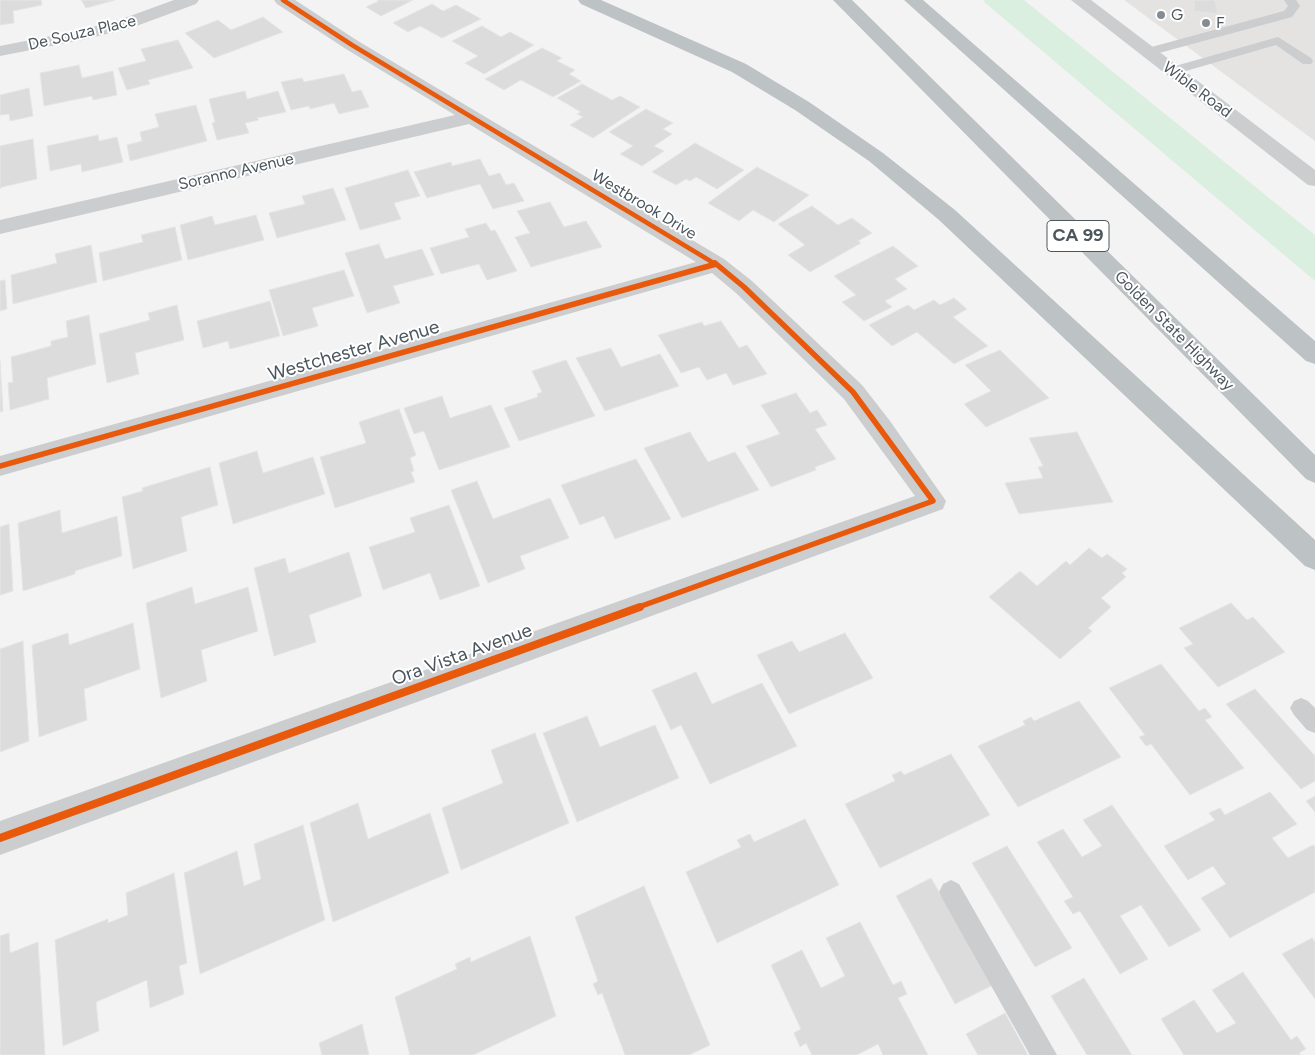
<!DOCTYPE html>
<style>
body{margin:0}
canvas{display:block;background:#f3f3f3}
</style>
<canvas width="1315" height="1055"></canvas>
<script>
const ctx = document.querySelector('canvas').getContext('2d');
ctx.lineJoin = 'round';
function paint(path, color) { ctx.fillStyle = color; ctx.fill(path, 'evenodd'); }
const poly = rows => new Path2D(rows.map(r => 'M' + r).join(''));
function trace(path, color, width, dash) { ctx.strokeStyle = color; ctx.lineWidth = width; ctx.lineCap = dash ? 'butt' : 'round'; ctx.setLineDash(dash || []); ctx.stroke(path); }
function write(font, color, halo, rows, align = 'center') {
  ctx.font = font + ' Figtree,sans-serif'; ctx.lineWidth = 4; ctx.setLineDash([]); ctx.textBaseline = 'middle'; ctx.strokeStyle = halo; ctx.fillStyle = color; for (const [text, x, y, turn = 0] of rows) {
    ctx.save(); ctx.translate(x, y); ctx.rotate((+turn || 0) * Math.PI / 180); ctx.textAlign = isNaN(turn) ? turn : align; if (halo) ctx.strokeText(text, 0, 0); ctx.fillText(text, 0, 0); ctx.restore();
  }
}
const commercial = poly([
 [1124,0,1315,0,1315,141]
]);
const green = poly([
 [986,0,1024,0,1315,235,1315,281,983,1]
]);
const building = poly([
 [0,0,41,0,42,5,13,11,14,23,0,25,0,0],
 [81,0,115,0,86,8,81,0],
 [377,0,413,0,381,16,366,7,379,1,377,0],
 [1194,0,1215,0,1218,14,1194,11,1194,0],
 [432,4,443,11,456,5,481,19,442,38,420,26,408,32,393,23,432,4],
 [263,17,283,32,214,58,185,33,218,20,231,30,263,17],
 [482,26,501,37,510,32,534,45,484,74,465,63,478,56,452,41,482,26],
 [178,40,193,68,148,80,150,84,127,90,118,68,146,61,141,49,178,40],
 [542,48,562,58,557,61,575,70,569,74,581,81,553,97,521,80,504,90,485,79,542,48],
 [79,65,82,78,113,71,117,95,93,100,92,96,44,106,40,73,79,65],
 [344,74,352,92,361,90,369,107,339,114,334,103,310,109,309,106,291,110,281,82,302,78,304,82,344,74],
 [582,84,612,100,620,96,640,107,593,138,570,125,583,117,577,114,581,112,557,98,582,84],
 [29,88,33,116,10,121,9,114,0,115,0,95,29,88],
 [245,91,247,99,278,91,286,112,257,118,259,120,245,123,249,133,217,140,212,123,215,122,209,99,245,91],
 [196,105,207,141,130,161,127,145,142,141,140,132,159,127,155,114,196,105],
 [646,109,673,123,663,129,672,134,654,146,664,151,642,166,620,154,633,146,609,132,646,109],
 [98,135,99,141,117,137,123,162,82,172,81,164,50,171,47,146,98,135],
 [33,139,37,179,2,187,0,189,0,146,33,139],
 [695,143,744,170,717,189,696,177,690,181,686,179,676,185,652,172,695,143],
 [480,159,489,176,500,173,506,185,514,183,524,201,493,209,480,184,427,198,414,172,451,162,452,166,480,159],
 [757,167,809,195,774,222,753,210,739,221,708,203,757,167],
 [408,170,420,196,394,203,401,219,360,230,345,188,408,170],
 [333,188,346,220,277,238,269,213,305,204,302,196,333,188],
 [550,202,564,227,586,221,602,247,531,267,515,237,530,233,517,211,550,202],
 [812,206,838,225,852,218,872,233,858,241,861,243,810,272,788,255,805,245,778,224,812,206],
 [256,215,264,240,188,260,180,225,212,216,215,225,256,215],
 [486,223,491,231,495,230,517,271,487,280,479,264,441,274,430,248,469,237,465,229,486,223],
 [175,227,182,260,103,281,99,253,143,242,141,235,175,227],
 [379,244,385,259,422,249,434,275,393,286,400,303,367,313,345,253,379,244],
 [91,245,97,282,13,304,11,275,57,263,55,254,91,245],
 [893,246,918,266,895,279,907,289,885,301,892,307,864,321,842,302,856,295,834,276,893,246],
 [344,270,354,296,312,308,318,326,283,336,269,290,344,270],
 [5,280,7,309,0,311,0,281,5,280],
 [954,298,967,309,953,317,988,346,954,364,917,332,892,346,869,325,908,305,914,310,934,300,940,305,954,298],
 [270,301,280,336,230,349,228,341,203,348,197,321,270,301],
 [177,305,184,340,135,353,139,374,107,383,99,334,150,320,148,313,177,305],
 [89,315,96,364,47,378,49,399,10,410,8,383,13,382,11,357,51,346,51,341,68,337,66,321,89,315],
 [721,321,739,348,747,345,767,374,733,385,726,373,707,380,699,367,681,373,658,335,702,322,704,326,721,321],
 [611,348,621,367,660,354,679,386,605,411,576,358,611,348],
 [1000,350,1049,398,986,427,964,404,991,391,965,365,1000,350],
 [566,360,595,416,519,441,504,408,538,397,537,394,542,392,532,371,566,360],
 [0,361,3,411,0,412,0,361],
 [796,393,810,413,817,410,827,425,815,429,836,459,815,467,816,470,771,487,746,446,780,434,761,405,796,393],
 [442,396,450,418,491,405,510,447,439,470,424,431,414,434,404,408,442,396],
 [399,409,416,455,410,458,414,471,411,472,415,482,335,508,320,457,366,443,359,422,399,409],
 [690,432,708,462,735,452,759,490,682,518,644,448,690,432],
 [1077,432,1113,502,1019,514,1005,483,1043,478,1038,467,1043,466,1029,438,1077,432],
 [257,451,263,473,313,457,325,494,233,524,219,463,257,451],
 [636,459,671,519,615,539,604,516,580,525,561,485,636,459],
 [210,467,218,505,181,517,187,551,133,569,122,497,143,491,142,488,210,467],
 [477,481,493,519,550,498,569,538,520,556,525,569,488,583,451,490,477,481],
 [449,505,480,586,440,600,430,573,383,590,369,547,415,532,410,518,449,505],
 [60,510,62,533,117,516,122,556,75,571,75,574,23,591,18,523,60,510],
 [9,524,13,591,0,595,0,527,9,524],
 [1089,548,1102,558,1107,554,1127,569,1122,573,1126,577,1101,598,1111,607,1088,628,1092,631,1060,659,989,597,1020,571,1037,586,1066,561,1070,565,1089,548],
 [349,552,362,596,309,615,316,642,274,656,254,568,285,558,289,573,349,552],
 [192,587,195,604,248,587,258,631,201,650,207,681,161,698,146,603,192,587],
 [1231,603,1247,620,1253,617,1285,652,1218,687,1184,648,1193,644,1179,628,1231,603],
 [133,623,140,669,84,689,87,720,39,737,32,645,68,633,69,645,133,623],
 [845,633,873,678,789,714,757,655,792,641,799,652,845,633],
 [23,641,29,741,0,752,0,649,23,641],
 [1161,664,1199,711,1205,708,1212,717,1205,720,1244,768,1190,795,1151,744,1146,746,1139,737,1145,735,1109,688,1161,664],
 [696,672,712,704,762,683,797,746,710,784,681,725,671,730,652,690,696,672],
 [1255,689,1315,756,1315,781,1301,789,1226,704,1255,689],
 [1079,701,1121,757,1018,807,978,746,1025,725,1023,721,1031,717,1034,721,1079,701],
 [587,716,600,747,655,725,679,778,577,822,543,733,587,716],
 [535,733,569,823,461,870,442,808,503,783,491,750,535,733],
 [951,754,990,815,880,868,845,804,895,781,892,775,901,771,904,775,951,754],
 [1270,792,1297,824,1272,838,1288,858,1313,845,1315,847,1315,892,1230,938,1201,898,1226,884,1213,866,1188,880,1164,846,1215,820,1209,813,1220,808,1225,815,1270,792],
 [1315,796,1315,812,1306,801,1315,796],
 [358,803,368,839,430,813,449,873,333,922,310,823,358,803],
 [1112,805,1201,930,1169,947,1141,905,1120,916,1148,959,1120,974,1080,911,1073,914,1064,901,1073,897,1037,842,1063,829,1082,857,1102,846,1083,820,1112,805],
 [805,819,839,885,717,943,686,872,741,847,737,840,750,834,754,842,805,819],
 [303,825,325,920,200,974,184,873,237,851,244,886,261,879,254,844,303,825],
 [1007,846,1072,948,1035,967,972,863,1007,846],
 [174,873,187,963,179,966,184,994,150,1008,147,980,96,1002,99,1031,63,1046,55,940,108,919,108,923,128,915,126,893,174,873],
 [931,878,993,985,955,1004,896,896,931,878],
 [644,886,710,1045,689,1055,625,1055,602,993,598,995,593,984,598,981,575,917,644,886],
 [860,922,893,985,901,981,907,994,898,998,928,1055,883,1055,878,1044,857,1055,812,1055,806,1043,800,1047,794,1033,801,1029,771,965,802,950,821,988,845,976,826,938,860,922],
 [9,933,10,953,38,942,45,1055,0,1055,0,936,9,933],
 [530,936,556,1016,473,1055,410,1055,395,997,457,969,455,964,470,957,471,962,530,936],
 [1312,938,1315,942,1315,999,1282,954,1312,938],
 [1243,972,1291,1040,1297,1036,1306,1049,1299,1053,1301,1055,1184,1055,1161,1019,1194,1000,1217,1033,1236,1023,1212,990,1243,972],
 [1084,978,1132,1055,1087,1055,1051,996,1084,978],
 [1005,1013,1028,1055,978,1055,966,1034,1005,1013],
 [362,1024,369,1055,322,1055,319,1043,362,1024]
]);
const service = poly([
 [1284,0,1296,0,1300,6,1292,17,1148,56,1142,52,1144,49,1284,11,1288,6,1284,0],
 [1278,37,1311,58,1313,61,1311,64,1303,64,1276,45,1172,75,1166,71,1168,68,1278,37],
 [1301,698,1308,701,1315,708,1315,733,1307,730,1294,715,1290,708,1294,701,1301,698],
 [951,880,959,884,1057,1055,1030,1055,943,900,939,892,943,884,951,880]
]);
const minor = poly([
 [174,0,199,0,196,4,131,28,82,40,0,56,0,46,81,30,119,20,174,0],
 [274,0,295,0,358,41,724,259,752,281,862,385,890,421,946,501,943,509,0,855,0,821,915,496,844,399,736,293,712,273,0,476,0,456,696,262,469,124,0,234,0,220,455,115,346,49,277,4,274,0]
]);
const tertiary = poly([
 [1071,0,1091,0,1315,170,1315,186,1308,185,1071,0]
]);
const motorway = poly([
 [578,0,601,0,746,64,809,102,883,153,955,210,1315,540,1315,570,1305,566,939,220,869,161,795,110,732,72,581,4,578,0],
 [833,0,852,0,1315,455,1315,483,1306,479,833,0],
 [904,0,923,0,1315,341,1315,364,1306,361,904,0]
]);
const cyclewayFar2 = poly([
 [283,0,352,45,717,265],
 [714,265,716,264]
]);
const cyclewayFar1 = poly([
 [0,466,716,264],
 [636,608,933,501,853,392,744,287,715,263]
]);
const cycleway = poly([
 [0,838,640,607]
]);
const markers = [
 [1161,15,5,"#868d92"],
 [1206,23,5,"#868d92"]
];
const farPoinames = [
 ["G",1171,15],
 ["F",1216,23]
];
const farStreetnames = [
 ["De Souza Place",82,33,-13],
 ["Wible Road",1197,90,37],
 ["Soranno Avenue",236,172,-13],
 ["Westbrook Drive",644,205,31],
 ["Golden State Highway",1174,331,45]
];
const shields = [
 [1078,236,62]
];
const shieldNames = [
 ["CA 99",1078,236]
];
const streetNames = [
 ["Westchester Avenue",354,351,-16],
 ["Ora Vista Avenue",462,655,-20]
];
paint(commercial, '#e4e3e1');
paint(green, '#daefe0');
paint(building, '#dcdcdd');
trace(building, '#e4e5e5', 1);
paint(service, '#cbcdce');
paint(minor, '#cbcdce');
paint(tertiary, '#cbcdce');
paint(motorway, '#bdc2c5');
trace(cyclewayFar2, '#e8590c', 4.5);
trace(cyclewayFar1, '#e8590c', 5.5);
trace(cycleway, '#e8590c', 8);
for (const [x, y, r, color] of markers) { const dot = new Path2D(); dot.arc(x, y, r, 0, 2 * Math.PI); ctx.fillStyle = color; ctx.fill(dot); trace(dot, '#fff', 2); }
write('16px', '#4b565d', '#fff', farPoinames, 'left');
write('16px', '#4b565d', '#fff', farStreetnames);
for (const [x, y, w] of shields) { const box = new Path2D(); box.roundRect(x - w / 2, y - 15.5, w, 31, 4); ctx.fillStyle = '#fff'; ctx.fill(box); trace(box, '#4b565d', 1); }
write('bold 18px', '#4b565d', null, shieldNames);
write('19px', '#4b565d', '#fff', streetNames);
</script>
